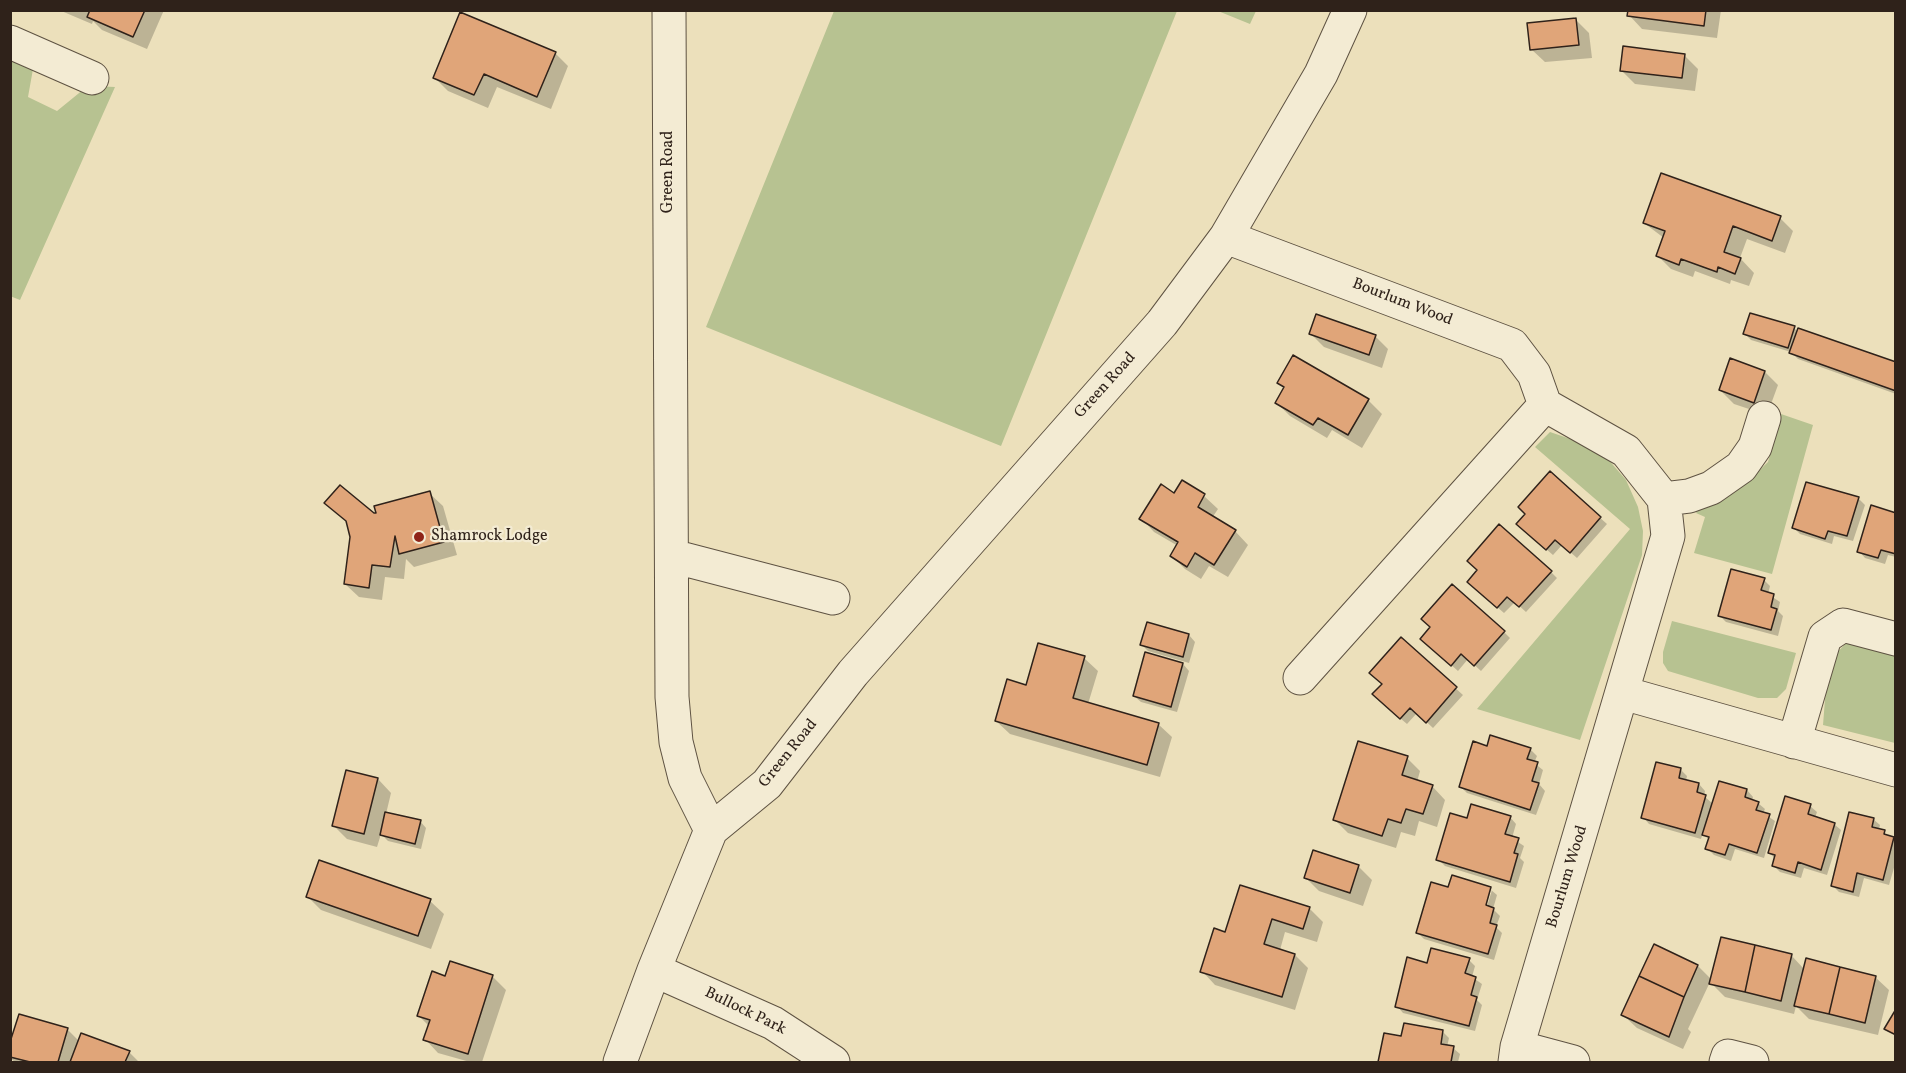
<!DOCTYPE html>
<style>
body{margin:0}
#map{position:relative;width:1906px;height:1073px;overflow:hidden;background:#ece0bb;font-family:Vollkorn,serif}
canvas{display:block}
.frame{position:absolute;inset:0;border:12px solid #2f221a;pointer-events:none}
</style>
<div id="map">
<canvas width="1906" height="1073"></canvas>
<div class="frame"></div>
</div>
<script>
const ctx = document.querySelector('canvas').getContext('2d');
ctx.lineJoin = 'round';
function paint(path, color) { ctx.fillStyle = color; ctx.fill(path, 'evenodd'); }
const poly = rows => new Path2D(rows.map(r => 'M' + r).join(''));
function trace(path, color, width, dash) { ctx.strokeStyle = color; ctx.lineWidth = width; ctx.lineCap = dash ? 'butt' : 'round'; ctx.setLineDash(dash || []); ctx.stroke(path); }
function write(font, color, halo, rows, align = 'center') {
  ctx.font = font + ' Vollkorn,serif'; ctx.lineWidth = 4.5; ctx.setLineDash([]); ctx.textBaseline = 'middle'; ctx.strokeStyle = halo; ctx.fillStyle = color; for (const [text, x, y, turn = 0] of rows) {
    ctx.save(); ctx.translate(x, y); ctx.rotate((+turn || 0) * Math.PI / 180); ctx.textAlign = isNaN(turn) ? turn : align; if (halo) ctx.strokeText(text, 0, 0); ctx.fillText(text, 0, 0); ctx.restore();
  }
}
const green = poly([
 [834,11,1177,11,1001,446,706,327],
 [1218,11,1256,11,1250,24],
 [10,51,33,69,28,97,57,111,84,89,93,86,115,87,20,300,10,296],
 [1781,414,1813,425,1772,574,1694,553,1705,517,1696,513,1701,500,1745,484,1768,462],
 [1550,432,1585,444,1607,458,1626,480,1638,507,1643,531,1642,555,1580,740,1477,709,1630,529,1535,447],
 [1672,621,1796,653,1786,689,1777,698,1758,698,1668,671,1663,663,1663,652],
 [1850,639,1895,650,1895,743,1823,725,1828,662]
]);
const shadow = poly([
 [59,10,164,10,147,49,102,30,93,21,92,24],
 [1629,10,1721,10,1717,38,1642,29,1629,15],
 [1576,20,1589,33,1592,58,1545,62,1531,49],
 [555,53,568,66,551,109,497,87,488,108,448,91,434,77],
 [1684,55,1698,69,1695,91,1635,84,1621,70],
 [1780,218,1793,231,1785,253,1747,239,1740,258,1754,273,1749,286,1731,280,1730,284,1695,271,1693,277,1671,269,1657,255,1664,238,1644,223],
 [1794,328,1798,332,1896,364,1896,394,1798,359,1791,352,1751,340,1745,334],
 [1311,334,1375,336,1388,349,1382,368,1324,347],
 [1294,357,1369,401,1382,414,1362,448,1332,430,1327,438,1290,416,1277,403,1285,389,1279,383],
 [1765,372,1778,385,1767,415,1734,404,1720,390],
 [1550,473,1607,524,1577,558,1562,545,1553,555,1524,530,1527,514],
 [429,493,443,506,457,555,414,567,406,559,404,579,385,577,382,600,359,597,345,584,352,537,348,523,326,503,374,515],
 [1175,495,1204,496,1218,509,1212,518,1235,531,1248,545,1228,577,1209,566,1201,579,1185,569,1172,556,1178,546,1154,532,1141,518],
 [1858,498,1865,505,1853,541,1834,536,1832,544,1800,534,1794,528],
 [1896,514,1896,557,1888,555,1885,564,1865,558,1859,551],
 [1551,572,1557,578,1526,612,1515,602,1504,613,1475,588],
 [1764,580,1770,586,1768,594,1780,602,1778,611,1783,616,1778,636,1726,622,1719,615],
 [1504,632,1510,638,1481,671,1468,659,1458,671,1429,645],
 [1189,635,1195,642,1189,663,1148,651,1142,645],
 [1401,639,1463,695,1433,728,1417,713,1407,724,1380,701,1383,684],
 [1084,658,1098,671,1088,704,1158,724,1172,737,1160,777,1010,734,996,721,1027,687],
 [1183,664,1189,671,1177,712,1141,702,1134,696],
 [1488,748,1530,749,1537,756,1534,763,1543,770,1539,784,1545,791,1536,815,1467,793,1461,787],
 [1407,758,1420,771,1417,782,1432,786,1445,800,1437,827,1419,821,1415,836,1401,832,1396,848,1348,833,1335,820],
 [1681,770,1687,776,1686,781,1699,784,1705,791,1704,796,1713,804,1747,790,1753,797,1752,801,1758,803,1765,809,1763,813,1775,821,1764,858,1735,849,1731,861,1714,855,1707,848,1710,840,1703,833,1701,839,1649,824,1643,817],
 [378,779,391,793,386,814,420,821,426,828,421,849,388,841,381,834,377,847,347,839,333,825],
 [1810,806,1817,812,1815,818,1834,824,1841,830,1827,875,1804,868,1801,878,1780,872,1774,866,1776,859,1769,853],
 [1510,817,1516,824,1512,838,1524,846,1520,858,1524,862,1516,888,1445,866,1438,859,1468,819],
 [1873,819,1880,825,1879,830,1896,840,1896,861,1889,885,1864,878,1859,897,1839,892,1832,885],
 [1358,866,1372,880,1363,906,1319,891,1306,878],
 [1241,887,1309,908,1323,922,1317,942,1285,932,1280,950,1295,955,1308,968,1295,1010,1215,985,1202,971,1226,934],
 [1449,889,1490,889,1497,895,1493,909,1500,916,1496,927,1502,933,1494,960,1424,939,1417,932],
 [1489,890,1492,890,1485,913,1482,912],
 [308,897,430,901,444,914,431,949,321,910],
 [1791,955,1804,969,1875,977,1889,990,1878,1035,1809,1019,1796,1006,1794,1014,1725,997,1710,982,1688,1029,1691,1032,1683,1049,1637,1028,1623,1015,1698,966,1712,980],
 [1469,960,1475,966,1472,977,1482,984,1477,1000,1482,1005,1475,1031,1403,1013,1397,1006,1428,965],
 [492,976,506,990,482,1062,470,1062,438,1053,425,1039,429,1026,419,1016,446,978],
 [67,1029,79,1041,129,1052,139,1062,15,1062,10,1058,10,1047],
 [1443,1032,1449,1038,1447,1047,1453,1048,1460,1054,1458,1062,1380,1062,1385,1035,1402,1038]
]);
const building = poly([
 [90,10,145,10,133,37,87,17,90,10],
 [1628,10,1706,10,1704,26,1627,16,1628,10],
 [460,12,556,52,537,97,484,74,474,95,433,78,460,12],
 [1576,18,1579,45,1530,50,1527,23,1576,18],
 [1623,46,1685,54,1682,78,1620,71,1623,46],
 [1661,173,1781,216,1772,241,1733,226,1724,252,1741,258,1735,274,1718,267,1717,272,1681,259,1679,265,1656,256,1665,231,1643,223,1661,173],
 [1750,313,1795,326,1788,348,1743,334,1750,313],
 [1316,314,1376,335,1369,355,1309,334,1316,314],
 [1798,328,1896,362,1896,391,1789,353,1798,328],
 [1293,355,1369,399,1348,435,1318,418,1313,425,1275,403,1284,387,1277,383,1293,355],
 [1730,358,1765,371,1754,403,1719,390,1730,358],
 [1550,471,1601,517,1570,553,1555,540,1546,550,1516,524,1525,514,1518,507,1550,471],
 [1182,480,1205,494,1198,507,1236,530,1214,565,1195,553,1187,567,1170,556,1178,542,1139,519,1161,484,1174,493,1182,480],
 [1806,482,1859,497,1847,536,1828,531,1825,539,1792,528,1806,482],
 [340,485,374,513,376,513,374,506,430,491,444,542,399,554,395,536,390,567,372,565,369,588,344,584,350,537,346,521,324,503,340,485],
 [1871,505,1896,513,1896,554,1881,550,1878,558,1857,552,1871,505],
 [1499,524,1552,571,1519,607,1507,597,1497,608,1467,582,1477,570,1467,561,1499,524],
 [1731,569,1765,578,1761,590,1774,594,1771,607,1777,609,1771,630,1718,616,1731,569],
 [1452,584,1505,631,1474,666,1461,654,1451,666,1420,639,1430,627,1421,619,1452,584],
 [1147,622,1189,634,1183,657,1140,645,1147,622],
 [1401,637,1457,687,1426,723,1410,708,1400,719,1372,694,1382,684,1369,673,1401,637],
 [1038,643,1085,656,1073,698,1159,723,1147,765,995,721,1007,679,1026,685,1038,643],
 [1145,652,1183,663,1171,707,1133,696,1145,652],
 [1490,735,1531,748,1527,759,1538,762,1532,781,1539,783,1530,810,1459,787,1473,741,1487,746,1490,735],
 [1358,741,1408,756,1402,775,1433,785,1423,814,1406,809,1401,823,1388,819,1382,836,1333,820,1358,741],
 [1656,762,1681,768,1679,778,1699,783,1697,792,1706,795,1695,833,1641,818,1656,762],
 [346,770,378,778,364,834,332,826,346,770],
 [1719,781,1747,789,1745,797,1759,802,1756,810,1770,814,1757,853,1729,844,1725,855,1705,849,1709,837,1702,835,1719,781],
 [1785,796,1811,804,1808,814,1835,823,1821,870,1798,862,1795,873,1772,866,1775,855,1768,853,1785,796],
 [1471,804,1511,816,1505,834,1519,838,1514,853,1518,854,1510,882,1436,860,1450,813,1467,818,1471,804],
 [385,812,421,820,415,844,380,835,385,812],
 [1849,812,1874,818,1872,827,1885,830,1884,834,1894,837,1883,880,1857,873,1853,892,1831,886,1849,812],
 [1313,850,1359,865,1350,893,1304,878,1313,850],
 [319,860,431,899,418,936,306,897,319,860],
 [1452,875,1491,887,1486,905,1494,908,1490,923,1497,925,1488,954,1416,933,1431,882,1448,887,1452,875],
 [1240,885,1310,907,1303,929,1272,919,1264,944,1295,954,1282,997,1200,972,1214,928,1225,932,1240,885],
 [1721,937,1755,945,1745,992,1709,984,1721,937],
 [1654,944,1698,965,1684,997,1639,976,1654,944],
 [1755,945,1792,954,1781,1001,1745,992,1755,945],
 [1431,948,1470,958,1465,973,1476,977,1471,995,1477,997,1469,1026,1395,1007,1407,957,1427,963,1431,948],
 [1806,958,1840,967,1829,1014,1794,1006,1806,958],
 [450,961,493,975,468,1054,423,1040,430,1020,417,1016,432,971,445,976,450,961],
 [1840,967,1876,976,1865,1023,1829,1014,1840,967],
 [1639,976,1684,997,1669,1037,1621,1015,1639,976],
 [1896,1009,1896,1035,1884,1029,1896,1009],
 [19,1014,68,1028,58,1062,30,1062,10,1057,10,1042,19,1014],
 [1404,1023,1443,1030,1441,1044,1454,1046,1451,1062,1378,1062,1384,1033,1401,1036,1404,1023],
 [81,1033,130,1051,125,1062,70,1062,81,1033]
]);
const minor = poly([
 [669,10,672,697,676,742,685,778,711,830],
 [10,42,92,78],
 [1226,237,1512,345,1534,374,1545,405,1626,451,1664,499,1668,536,1517,1047,1515,1062],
 [1664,499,1689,496,1711,488,1741,467,1755,447,1764,418],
 [672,556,833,598],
 [1300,678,1545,405],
 [1623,693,1896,770],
 [1794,742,1825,637,1843,625,1896,639],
 [654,970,773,1023,833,1062],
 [1517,1047,1573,1062],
 [620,1062,654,970,711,830,767,784,853,673,1162,323,1226,237,1321,74,1350,10],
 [1726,1062,1728,1056,1752,1062]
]);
const markers = [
 [419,537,6,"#8f2418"]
];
const streetNames = [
 ["Green Road",669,172,-90],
 ["Bourlum Wood",1402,303,21],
 ["Green Road",1106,386,-48],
 ["Green Road",789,754,-51],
 ["Bourlum Wood",1568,877,-73],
 ["Bullock Park",745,1012,26]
];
const poiNames = [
 ["Shamrock Lodge",431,537]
];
paint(green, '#b7c291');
paint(shadow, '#0003');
paint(building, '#e0a579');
trace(building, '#2f221a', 1.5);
trace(minor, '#5e5242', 35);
trace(minor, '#f3ebd3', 33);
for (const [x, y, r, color] of markers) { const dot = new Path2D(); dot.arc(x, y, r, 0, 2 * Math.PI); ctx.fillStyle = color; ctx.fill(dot); trace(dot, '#f3ebd3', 2); }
write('16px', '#2f221a', '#f3ebd3', streetNames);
write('16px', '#2f221a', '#f3ebd3', poiNames, 'left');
</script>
